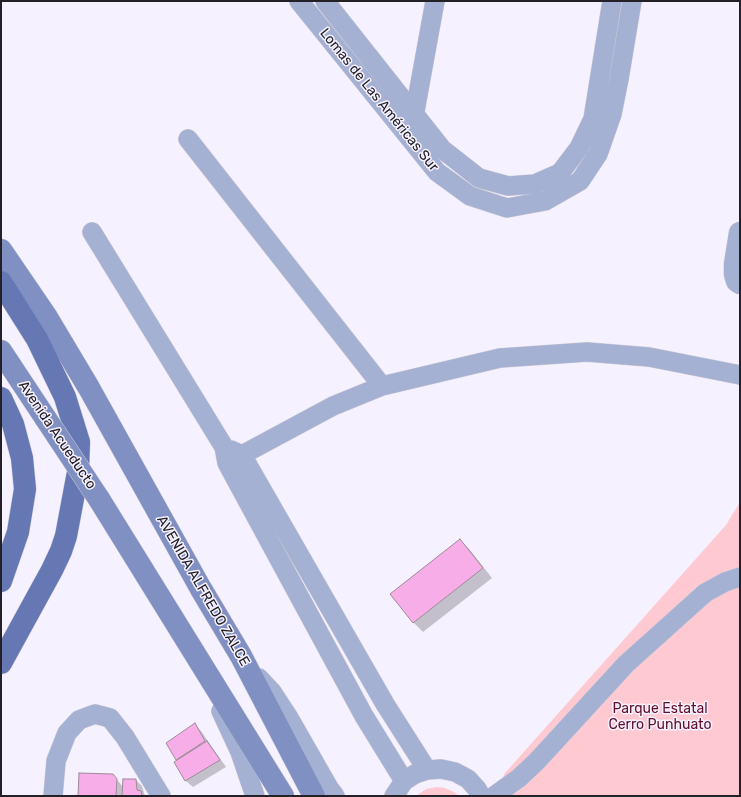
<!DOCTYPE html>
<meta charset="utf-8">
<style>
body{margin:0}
#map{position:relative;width:741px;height:797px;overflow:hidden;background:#f5f1fe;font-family:Rubik,sans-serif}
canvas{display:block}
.frame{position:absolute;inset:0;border:2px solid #232028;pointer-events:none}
</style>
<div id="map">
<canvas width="741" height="797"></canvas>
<div class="frame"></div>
</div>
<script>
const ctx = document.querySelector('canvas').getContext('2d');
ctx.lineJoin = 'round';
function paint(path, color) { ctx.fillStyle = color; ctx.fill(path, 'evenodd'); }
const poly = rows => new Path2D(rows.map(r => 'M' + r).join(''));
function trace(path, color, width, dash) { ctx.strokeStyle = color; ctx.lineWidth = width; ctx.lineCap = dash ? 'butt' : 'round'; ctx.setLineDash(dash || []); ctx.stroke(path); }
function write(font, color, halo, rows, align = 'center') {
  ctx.font = font + ' Rubik,sans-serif'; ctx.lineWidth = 3; ctx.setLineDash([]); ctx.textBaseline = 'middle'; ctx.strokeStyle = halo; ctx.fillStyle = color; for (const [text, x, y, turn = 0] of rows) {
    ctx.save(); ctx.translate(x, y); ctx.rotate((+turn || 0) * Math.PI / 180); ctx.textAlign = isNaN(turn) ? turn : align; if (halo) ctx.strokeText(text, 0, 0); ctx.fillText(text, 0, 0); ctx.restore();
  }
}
const green = poly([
 [740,502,740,796,494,796,505,773,726,525],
 [436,787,445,788,454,792,459,796,416,796,426,789]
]);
const shadow = poly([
 [460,540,470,550,492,578,423,632,413,622],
 [195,725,201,731,226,767,193,787,186,781,176,762,178,760,167,743],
 [113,775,123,787,136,780,142,786,145,796,79,796]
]);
const building = poly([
 [460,539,483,568,413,623,390,594,460,539],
 [195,723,205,741,176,760,166,743,195,723],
 [207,741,220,760,185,781,174,762,207,741],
 [79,773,113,774,117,779,116,796,78,796,79,773],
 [123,779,136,779,137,790,141,791,142,795,145,796,122,796,123,779]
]);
const minor = poly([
 [299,1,437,172,470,196,507,208,545,201,580,181,598,154,612,114,619,79,632,1],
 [325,1,442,149,479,178,508,186,535,184,560,173,579,148,593,119,612,1],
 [413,122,435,1],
 [188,139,382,386],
 [92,232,224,447,227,463,364,716,404,781],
 [231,450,242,455,385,704,427,770],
 [227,463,333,406,382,386,500,358,587,352,649,357,740,375],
 [259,678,272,692,289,718,329,788,335,796],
 [221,711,240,752,255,796],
 [53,796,56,761,67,733,79,720,95,714,110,718,125,737,161,796],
 [394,796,404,781,415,774,427,770,441,769,455,772,468,779,477,789,481,796],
 [494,796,519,778,537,761,626,664,705,593,725,582,740,577]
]);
const tertiary = poly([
 [740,233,735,264,735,274,737,281,740,283]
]);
const secondary = poly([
 [1,250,46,316,89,388,201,589,241,656,314,796],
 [1,351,46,419],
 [99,499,283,796]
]);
const primary = poly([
 [1,282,37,339,65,397,79,442,78,472,66,536,61,551,52,570,1,663],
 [1,398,13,424,22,458,25,489,18,532,1,581]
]);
const secondaryBridge = poly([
 [46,419,99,499]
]);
const streetNames = [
 ["Lomas de Las Américas Sur",379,100,51],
 ["Avenida Acueducto",57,435,56],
 ["AVENIDA ALFREDO ZALCE",203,591,60]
];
const parkNames = [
 ["Parque Estatal",660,709],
 ["Cerro Punhuato",660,725]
];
paint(green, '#ffc9d2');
paint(shadow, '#0003');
paint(building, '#f7ade7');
trace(building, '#9d8a98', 1);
trace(minor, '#cfcbd7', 20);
trace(tertiary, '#cfcbd7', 23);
trace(secondary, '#cfcbd7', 23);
trace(primary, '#cfcbd7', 23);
trace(minor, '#a5b1d3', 19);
trace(tertiary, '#a5b1d3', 22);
trace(secondary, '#8090c2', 22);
trace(primary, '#6578b4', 22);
trace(secondaryBridge, '#cfcbd7', 23, []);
trace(secondaryBridge, '#8090c2', 22);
write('14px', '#232028', '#f5f1fe', streetNames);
write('14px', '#600f2a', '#f5f1fe', parkNames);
</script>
